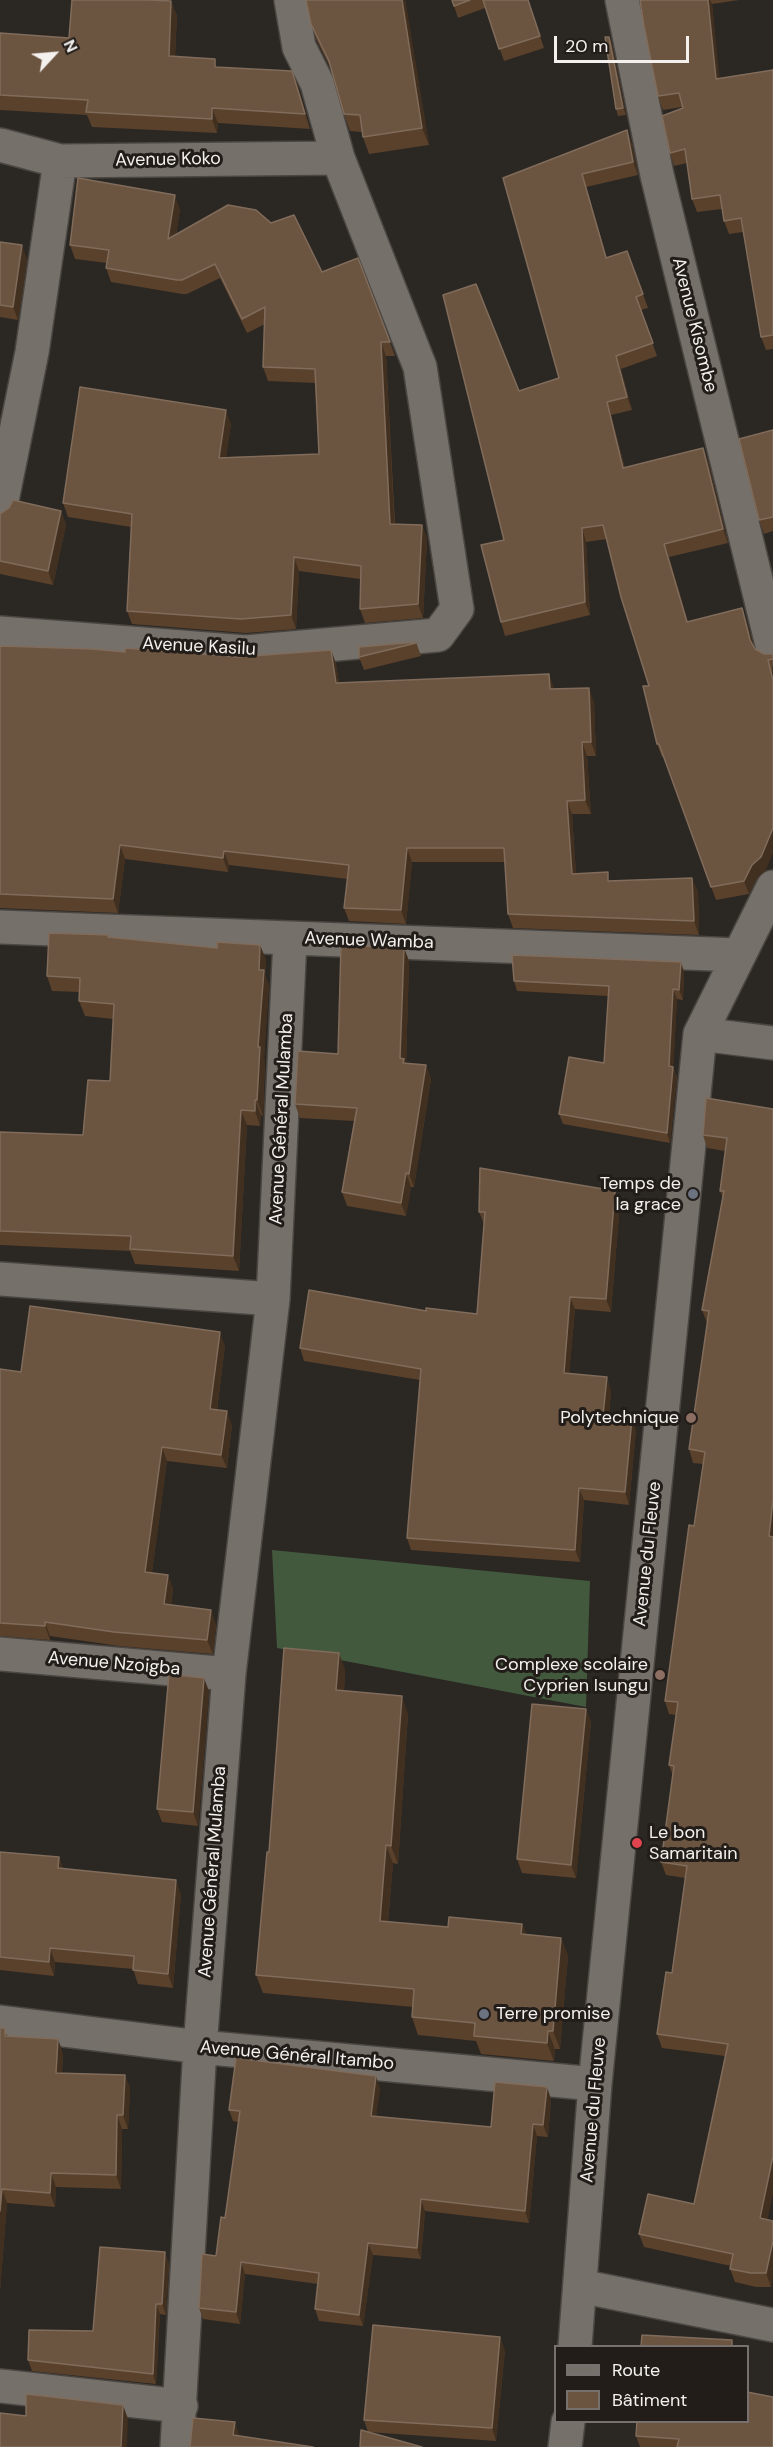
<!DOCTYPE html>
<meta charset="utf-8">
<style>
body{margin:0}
#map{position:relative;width:773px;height:2447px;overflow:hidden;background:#2b2723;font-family:"DM Sans",sans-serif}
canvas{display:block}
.legend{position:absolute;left:554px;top:2345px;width:195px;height:78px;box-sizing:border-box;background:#221d19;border:2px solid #76716e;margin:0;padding:8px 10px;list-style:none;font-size:18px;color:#f3f0ed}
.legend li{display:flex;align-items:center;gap:12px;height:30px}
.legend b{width:30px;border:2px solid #76716e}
.north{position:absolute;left:24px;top:24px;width:60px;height:60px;-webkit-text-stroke:4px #221d19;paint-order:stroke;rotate:64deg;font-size:16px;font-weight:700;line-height:24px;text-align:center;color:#f3f0ed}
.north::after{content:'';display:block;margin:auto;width:21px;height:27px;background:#f3f0ed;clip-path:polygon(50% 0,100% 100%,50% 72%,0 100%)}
.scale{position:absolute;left:554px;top:36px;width:135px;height:27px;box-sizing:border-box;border:3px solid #f3f0ed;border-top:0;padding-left:8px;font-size:18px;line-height:21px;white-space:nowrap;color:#f3f0ed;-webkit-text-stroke:4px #221d19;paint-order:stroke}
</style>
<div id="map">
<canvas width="773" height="2447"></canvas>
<ul class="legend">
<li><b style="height:8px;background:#76706b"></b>Route</li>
<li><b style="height:16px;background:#6b5440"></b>Bâtiment</li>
</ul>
<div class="north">N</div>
<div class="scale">20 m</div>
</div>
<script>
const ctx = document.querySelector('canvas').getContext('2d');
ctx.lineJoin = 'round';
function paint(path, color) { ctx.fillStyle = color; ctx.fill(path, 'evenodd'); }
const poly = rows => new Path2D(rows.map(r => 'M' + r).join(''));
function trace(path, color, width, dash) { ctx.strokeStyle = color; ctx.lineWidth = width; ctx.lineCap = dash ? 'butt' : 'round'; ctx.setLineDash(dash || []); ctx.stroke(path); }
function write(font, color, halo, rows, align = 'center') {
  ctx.font = font + ' "DM Sans",sans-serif'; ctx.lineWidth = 6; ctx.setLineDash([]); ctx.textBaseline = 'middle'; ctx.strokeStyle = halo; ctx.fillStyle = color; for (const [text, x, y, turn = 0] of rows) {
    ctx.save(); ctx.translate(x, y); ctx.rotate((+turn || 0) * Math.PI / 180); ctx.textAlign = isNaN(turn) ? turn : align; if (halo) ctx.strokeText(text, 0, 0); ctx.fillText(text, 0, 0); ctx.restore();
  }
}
const forest = poly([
 [272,1550,590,1581,586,1707,277,1648]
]);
const street = poly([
 [622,0,657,175,773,649],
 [0,145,60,161,338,158],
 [0,510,32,352,60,161],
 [0,633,246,652,438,635,457,609,420,367,338,158,317,83,299,47,291,0],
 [0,927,739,955],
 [700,1034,773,1043],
 [0,1279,273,1299],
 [0,1654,229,1674],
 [0,2022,200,2047,595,2084],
 [580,2286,773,2325],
 [575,2346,595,2084,700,1034,773,887],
 [0,2386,181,2406],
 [177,2447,200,2047,229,1674,273,1299,290,939],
 [565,2447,568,2422]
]);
const wall = poly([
 [306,0,405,0,429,145,369,154,363,137,362,132,350,131,344,114,332,71,317,41,311,24],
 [452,0,528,0,544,48,504,61,485,8,458,18],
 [640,0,739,0,712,4,719,78,773,70,773,349,766,350,761,337,743,232,729,234,724,221,722,209,697,212,692,199,687,163,674,166,670,153,683,108,682,107,663,110,658,96],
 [171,1,177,16,175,57,298,86,310,129,218,123,217,133,92,127,87,115,0,110,0,33,69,38],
 [609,37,612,44,626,115,618,116,616,109],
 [632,143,638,175,586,187,607,258,627,251,648,308,641,310,657,356,621,369,632,410,611,415,625,468,708,461,728,543,669,557,688,622,742,608,747,622,753,645,755,649,764,654,773,654,766,870,757,878,749,894,716,900,664,757,662,757,657,744,649,686,607,539,586,542,590,615,505,636,501,622,504,540,519,391,559,378,503,178],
 [180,209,176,235,322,272,390,342,395,356,386,356,395,524,422,525,427,539,423,618,365,623,360,609,360,579,299,571,296,629,246,633,132,624,127,611,131,527,68,517,63,503,231,424,226,457,319,454,315,383,268,381,263,367,265,324,247,333,220,278,187,294,182,294,111,282,106,268,107,263,75,259,70,245],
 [0,242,27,259,18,320,0,317],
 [773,430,773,531,764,534,759,520],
 [61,511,66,525,53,585,0,574,0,514],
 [416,642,421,656,364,670,359,657],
 [0,646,125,652,239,657,331,650,336,664,339,683,554,689,594,702,596,756,587,756,591,814,572,814,576,874,611,881,692,878,698,892,699,935,513,928,508,914,505,862,412,862,406,924,349,921,344,908,348,879,229,865,228,872,125,859,118,913,0,908],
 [110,937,217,948,260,945,266,960,265,975,269,985,264,1058,265,1062,263,1116,261,1115,260,1126,247,1125,239,1271,135,1264,130,1251,0,1245,0,1132,83,1135,110,1081,113,1019,85,1016,79,1001,80,992,52,991,47,976],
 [404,948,409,961,406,1064,426,1065,431,1079,414,1187,411,1187,406,1216,347,1206,342,1192,354,1121,300,1118,295,1104,338,1054],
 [684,972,683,1000,677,999,673,1067,677,1077,670,1143,563,1124,559,1114,604,1063,608,996,517,991,514,981],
 [773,1109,773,2192,767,2220,771,2287,756,2287,735,2282,730,2269,731,2266,644,2247,639,2234,694,2204,725,2056,662,2048,657,2034,672,1973,685,1878,666,1875,661,1862,673,1776,669,1765,676,1715,669,1714,665,1701,694,1526,703,1464,693,1463,689,1449,707,1323,702,1310,723,1198,720,1191,725,1151,707,1148,703,1135],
 [615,1191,620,1203,611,1312,575,1309,569,1374,611,1390,609,1415,636,1430,629,1505,584,1500,580,1562,411,1550,407,1538,420,1380,304,1361,300,1348,426,1311,477,1314,484,1224,479,1212],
 [225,1346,217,1410,232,1425,227,1468,167,1461,152,1572,173,1588,171,1605,216,1624,213,1654,119,1646,50,1636,50,1640,0,1636,0,1369,21,1372],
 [339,1653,345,1671,344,1691,408,1714,398,1864,393,1863,388,1922,448,1927,522,1924,526,1934,561,1938,568,1956,560,2049,555,2049,554,2061,481,2054,476,2041,418,2035,412,2017,413,2007,263,1993,256,1975,269,1852],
 [209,1691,198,1826,162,1822,157,1809],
 [586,1709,591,1722,576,1878,522,1873,517,1859],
 [0,1852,59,1857,63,1869,181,1894,173,1988,138,1984,133,1969,55,1962,54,1976,0,1970],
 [0,2028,8,2036,63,2053,62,2073,125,2075,130,2089,128,2129,122,2129,121,2189,56,2187,55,2207,7,2203,0,2291],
 [380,2088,376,2116,491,2127,551,2099,548,2137,537,2136,529,2223,425,2211,421,2259,373,2255,363,2326,319,2321,315,2309,318,2284,245,2274,240,2324,203,2319,199,2308,216,2256,225,2218,238,2122,233,2121,229,2110],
 [169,2263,166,2315,160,2314,156,2384,32,2371,28,2360,93,2331],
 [505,2350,496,2441,368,2432,364,2420],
 [773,2397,773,2447,640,2447,636,2436]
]);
const shadedWall = poly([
 [402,0,405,0,406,3,429,145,422,128],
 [708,0,710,0,712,4,721,92,716,79],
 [171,1,177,16,174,71,169,56],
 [609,37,612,44,626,115,623,108],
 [292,71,298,86,310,129,305,114],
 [212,108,218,123,217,133,212,119],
 [627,130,632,143,638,175,633,162],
 [582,174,586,187,610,271,606,258],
 [175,195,180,209,173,253,168,239],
 [22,245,27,259,18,320,13,307],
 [381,342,386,356,395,537,390,524],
 [616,356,621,369,632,410,627,397],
 [607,402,611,415,628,481,623,468],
 [226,410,231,424,224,471,219,458],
 [703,448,708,461,728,543,723,529],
 [61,511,66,525,53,585,48,571],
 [422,525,427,539,423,618,418,604],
 [582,528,586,542,590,615,585,602],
 [664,544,669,557,692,635,687,622],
 [294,557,299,571,296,629,291,615],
 [742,608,747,622,755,653,750,640],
 [331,650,336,664,341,697,336,683],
 [549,674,554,688,555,703,550,689],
 [589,688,594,702,596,756,591,742],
 [582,742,587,756,591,814,585,800],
 [567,801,572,814,577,888,572,874],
 [773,828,773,853,766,870,757,878,749,894,744,881],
 [120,845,125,859,118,913,113,899],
 [407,848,412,862,406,924,401,910],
 [224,851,229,865,228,872,223,858],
 [692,878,698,892,699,935,694,921],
 [260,945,266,960,265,975,269,985,264,1058,265,1062,263,1116,257,1100],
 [404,948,409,961,406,1064,408,1072,400,1058],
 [681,962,684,972,683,1000,679,990],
 [673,989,677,999,673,1073,673,1067,677,1077,670,1143,667,1133,669,1066],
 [426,1065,431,1079,414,1187,409,1174],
 [255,1100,261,1115,260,1126,255,1111],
 [241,1110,247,1125,239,1271,233,1256],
 [406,1173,411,1187,406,1216,401,1203],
 [615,1191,620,1203,611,1312,606,1299],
 [570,1297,575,1309,568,1386,564,1373],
 [220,1332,225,1346,215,1423,210,1409],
 [607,1377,611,1390,608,1427,603,1415],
 [227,1411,232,1425,227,1468,221,1455],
 [632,1418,636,1430,629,1505,625,1492],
 [162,1447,167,1461,150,1586,145,1572],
 [579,1488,584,1500,580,1562,575,1550],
 [773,1500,773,1548,769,1536],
 [168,1575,173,1588,169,1618,164,1604],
 [211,1610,216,1624,213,1654,207,1640],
 [45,1622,50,1636,50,1640,45,1626],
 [339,1653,345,1671,343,1709,336,1690],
 [204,1678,209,1691,198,1826,193,1812],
 [402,1696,408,1714,398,1864,391,1846],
 [586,1709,591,1722,576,1878,571,1865],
 [386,1845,393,1863,386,1940,380,1921],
 [59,1857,64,1871,58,1868],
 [176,1880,181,1894,173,1988,168,1974],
 [522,1924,529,1942,521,1934],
 [561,1938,568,1956,560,2049,553,2031],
 [50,1948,55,1962,54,1976,49,1962],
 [548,2031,555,2049,554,2061,547,2043],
 [58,2039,63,2053,61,2087,56,2073],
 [125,2075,130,2089,128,2129,123,2115],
 [376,2076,380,2088,375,2127,371,2116],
 [547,2087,551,2099,548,2137,543,2125],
 [117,2115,122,2129,121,2189,116,2175],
 [533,2124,537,2136,529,2223,525,2211],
 [773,2156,773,2192,765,2232,760,2218],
 [51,2173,56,2187,55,2207,50,2193],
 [2,2189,7,2203,0,2291,0,2211],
 [421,2199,425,2211,421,2259,417,2248],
 [773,2241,773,2278,771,2287,766,2273],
 [368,2243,373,2255,363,2326,359,2315],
 [165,2252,169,2263,166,2315,162,2304],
 [241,2262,245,2274,240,2324,236,2312],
 [156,2304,160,2314,156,2384,153,2374],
 [500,2337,505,2350,496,2441,492,2428],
 [123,2405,128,2419,127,2447,121,2447],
 [235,2422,240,2437,233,2435]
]);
const building = poly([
 [72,0,149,0,171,1,169,56,215,59,215,67,292,71,305,114,212,108,212,119,86,112,88,100,0,95,0,33,69,38,72,0],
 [306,0,402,0,422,128,363,137,360,115,344,114,329,61,311,24,306,0],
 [452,0,470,0,454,6,452,0],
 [483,0,528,0,540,36,499,49,483,0],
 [640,0,708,0,716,79,773,70,773,335,761,337,741,218,724,221,720,195,692,199,685,149,670,153,662,116,683,108,679,93,658,96,644,26,640,0],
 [605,37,609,37,623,108,616,109,605,37],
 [627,130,633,162,582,174,606,258,627,251,643,294,636,297,653,343,616,356,627,397,607,402,623,468,703,448,723,529,664,544,687,622,742,608,750,640,755,649,764,654,773,654,773,659,768,660,773,680,773,828,761,857,752,865,744,881,711,887,659,744,657,744,643,686,649,686,621,597,603,525,582,528,585,602,501,622,481,545,504,540,443,295,476,284,519,391,559,378,503,178,627,130],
 [78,178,175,195,168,239,228,205,256,210,271,223,294,215,322,272,358,258,390,342,381,342,390,524,422,525,418,604,360,609,361,566,294,557,291,615,241,619,127,611,132,514,63,503,80,387,226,410,219,458,319,454,315,369,263,367,265,307,242,319,215,264,182,280,177,280,106,268,109,250,70,245,78,178],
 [0,242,22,245,13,307,0,305,0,242],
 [773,430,773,517,759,520,739,439,773,430],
 [13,500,61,511,48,571,0,561,0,514,9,508,13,500],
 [416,642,416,643,359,657,359,647,416,642],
 [0,646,92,649,125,652,125,648,239,657,331,650,336,683,549,674,550,689,589,688,591,742,582,742,585,800,567,801,572,874,608,872,608,881,692,878,694,921,508,914,504,848,407,848,401,910,344,908,349,865,224,851,223,858,120,845,113,899,0,894,0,646],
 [49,933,109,935,108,937,217,948,217,942,260,945,259,970,264,970,258,1047,260,1047,257,1100,255,1100,255,1111,241,1110,233,1256,130,1249,131,1236,0,1231,0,1132,83,1135,88,1080,110,1081,114,1004,79,1001,80,978,47,976,49,933],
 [341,945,404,948,400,1058,404,1059,403,1063,426,1065,409,1174,406,1173,401,1203,342,1192,357,1108,295,1104,298,1051,338,1054,341,945],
 [512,955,681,962,679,990,673,989,669,1066,673,1067,667,1133,559,1114,569,1057,604,1063,609,986,514,981,512,955],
 [706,1098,773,1109,773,1500,769,1536,773,1537,773,2156,760,2218,773,2221,773,2241,766,2273,751,2273,730,2269,733,2254,639,2234,648,2194,694,2204,728,2044,657,2034,666,1972,672,1973,687,1866,661,1862,674,1766,669,1765,678,1702,665,1701,689,1525,694,1526,705,1452,689,1449,709,1311,702,1310,724,1191,720,1191,727,1138,703,1135,706,1098],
 [480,1168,615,1191,606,1299,570,1297,564,1373,607,1377,603,1415,632,1418,625,1492,579,1488,575,1550,407,1538,421,1369,300,1348,309,1290,426,1311,426,1308,477,1314,485,1212,479,1212,480,1168],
 [30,1306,220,1332,210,1409,227,1411,221,1455,162,1447,145,1572,168,1575,164,1604,211,1610,207,1640,114,1632,45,1622,45,1626,0,1623,0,1369,21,1372,30,1306],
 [284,1648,339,1653,336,1690,402,1696,391,1846,386,1845,380,1921,448,1927,449,1917,522,1924,521,1934,561,1938,553,2031,548,2031,547,2043,474,2036,475,2023,412,2017,414,1989,256,1975,267,1852,269,1852,284,1648],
 [169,1674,204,1678,193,1812,157,1809,169,1674],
 [532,1704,586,1709,571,1865,517,1859,532,1704],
 [0,1852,59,1857,58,1868,176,1880,168,1974,133,1970,134,1956,50,1948,49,1962,0,1957,0,1852],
 [0,2028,5,2028,5,2036,58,2039,56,2073,125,2075,123,2115,117,2115,116,2175,51,2173,50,2193,2,2189,0,2211,0,2028],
 [236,2058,376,2076,371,2116,491,2127,495,2082,547,2087,543,2125,533,2124,525,2211,421,2199,417,2248,368,2243,359,2315,315,2309,319,2273,241,2262,236,2312,199,2308,202,2254,216,2256,221,2217,225,2218,240,2111,229,2110,236,2058],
 [100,2247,165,2252,162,2304,156,2304,153,2374,28,2360,29,2330,93,2331,100,2247],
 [373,2325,500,2337,492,2428,364,2420,373,2325],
 [642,2335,732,2340,732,2346,641,2346,642,2335],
 [747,2392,773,2397,773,2447,677,2447,679,2439,636,2436,637,2421,747,2421,747,2392],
 [26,2394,123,2405,121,2447,0,2447,0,2413,26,2416,26,2394],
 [193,2418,235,2422,233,2435,313,2447,190,2447,193,2418],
 [361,2430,422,2447,360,2447,361,2430]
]);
const markers = [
 [693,1194,6,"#6b7280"],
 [691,1418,6,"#8d6e63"],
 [660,1675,6,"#8d6e63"],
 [637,1843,6,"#e0444e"],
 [484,2014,6,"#6b7280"]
];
const streetNames = [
 ["Avenue Koko",168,160,-1],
 ["Avenue Kisombe",694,325,76],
 ["Avenue Kasilu",199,647,3],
 ["Avenue Wamba",369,941,2],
 ["Avenue Général Mulamba",282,1119,-87],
 ["Avenue du Fleuve",648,1554,-84],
 ["Avenue Nzoigba",114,1664,5],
 ["Avenue Général Mulamba",213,1872,-86],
 ["Avenue Général Itambo",297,2056,5],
 ["Avenue du Fleuve",594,2110,-85]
];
const poiNames = [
 ["Temps de",681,1184],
 ["la grace",681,1205],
 ["Polytechnique",679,1418],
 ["Complexe scolaire",648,1665],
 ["Cyprien Isungu",648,1686],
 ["Le bon",649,1833,"left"],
 ["Samaritain",649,1854,"left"],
 ["Terre promise",496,2014,"left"]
];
paint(forest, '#42593d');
trace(street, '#4a4642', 36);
trace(street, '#76706b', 33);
paint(wall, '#5a412c');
paint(shadedWall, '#412f1f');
paint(building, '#6b5440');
trace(building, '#806c5b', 1.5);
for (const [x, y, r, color] of markers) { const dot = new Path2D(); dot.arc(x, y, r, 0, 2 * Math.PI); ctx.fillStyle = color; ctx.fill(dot); trace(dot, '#221d19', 2); }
write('18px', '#f3f0ed', '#221d19', streetNames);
write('18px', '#f3f0ed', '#221d19', poiNames, 'right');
</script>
